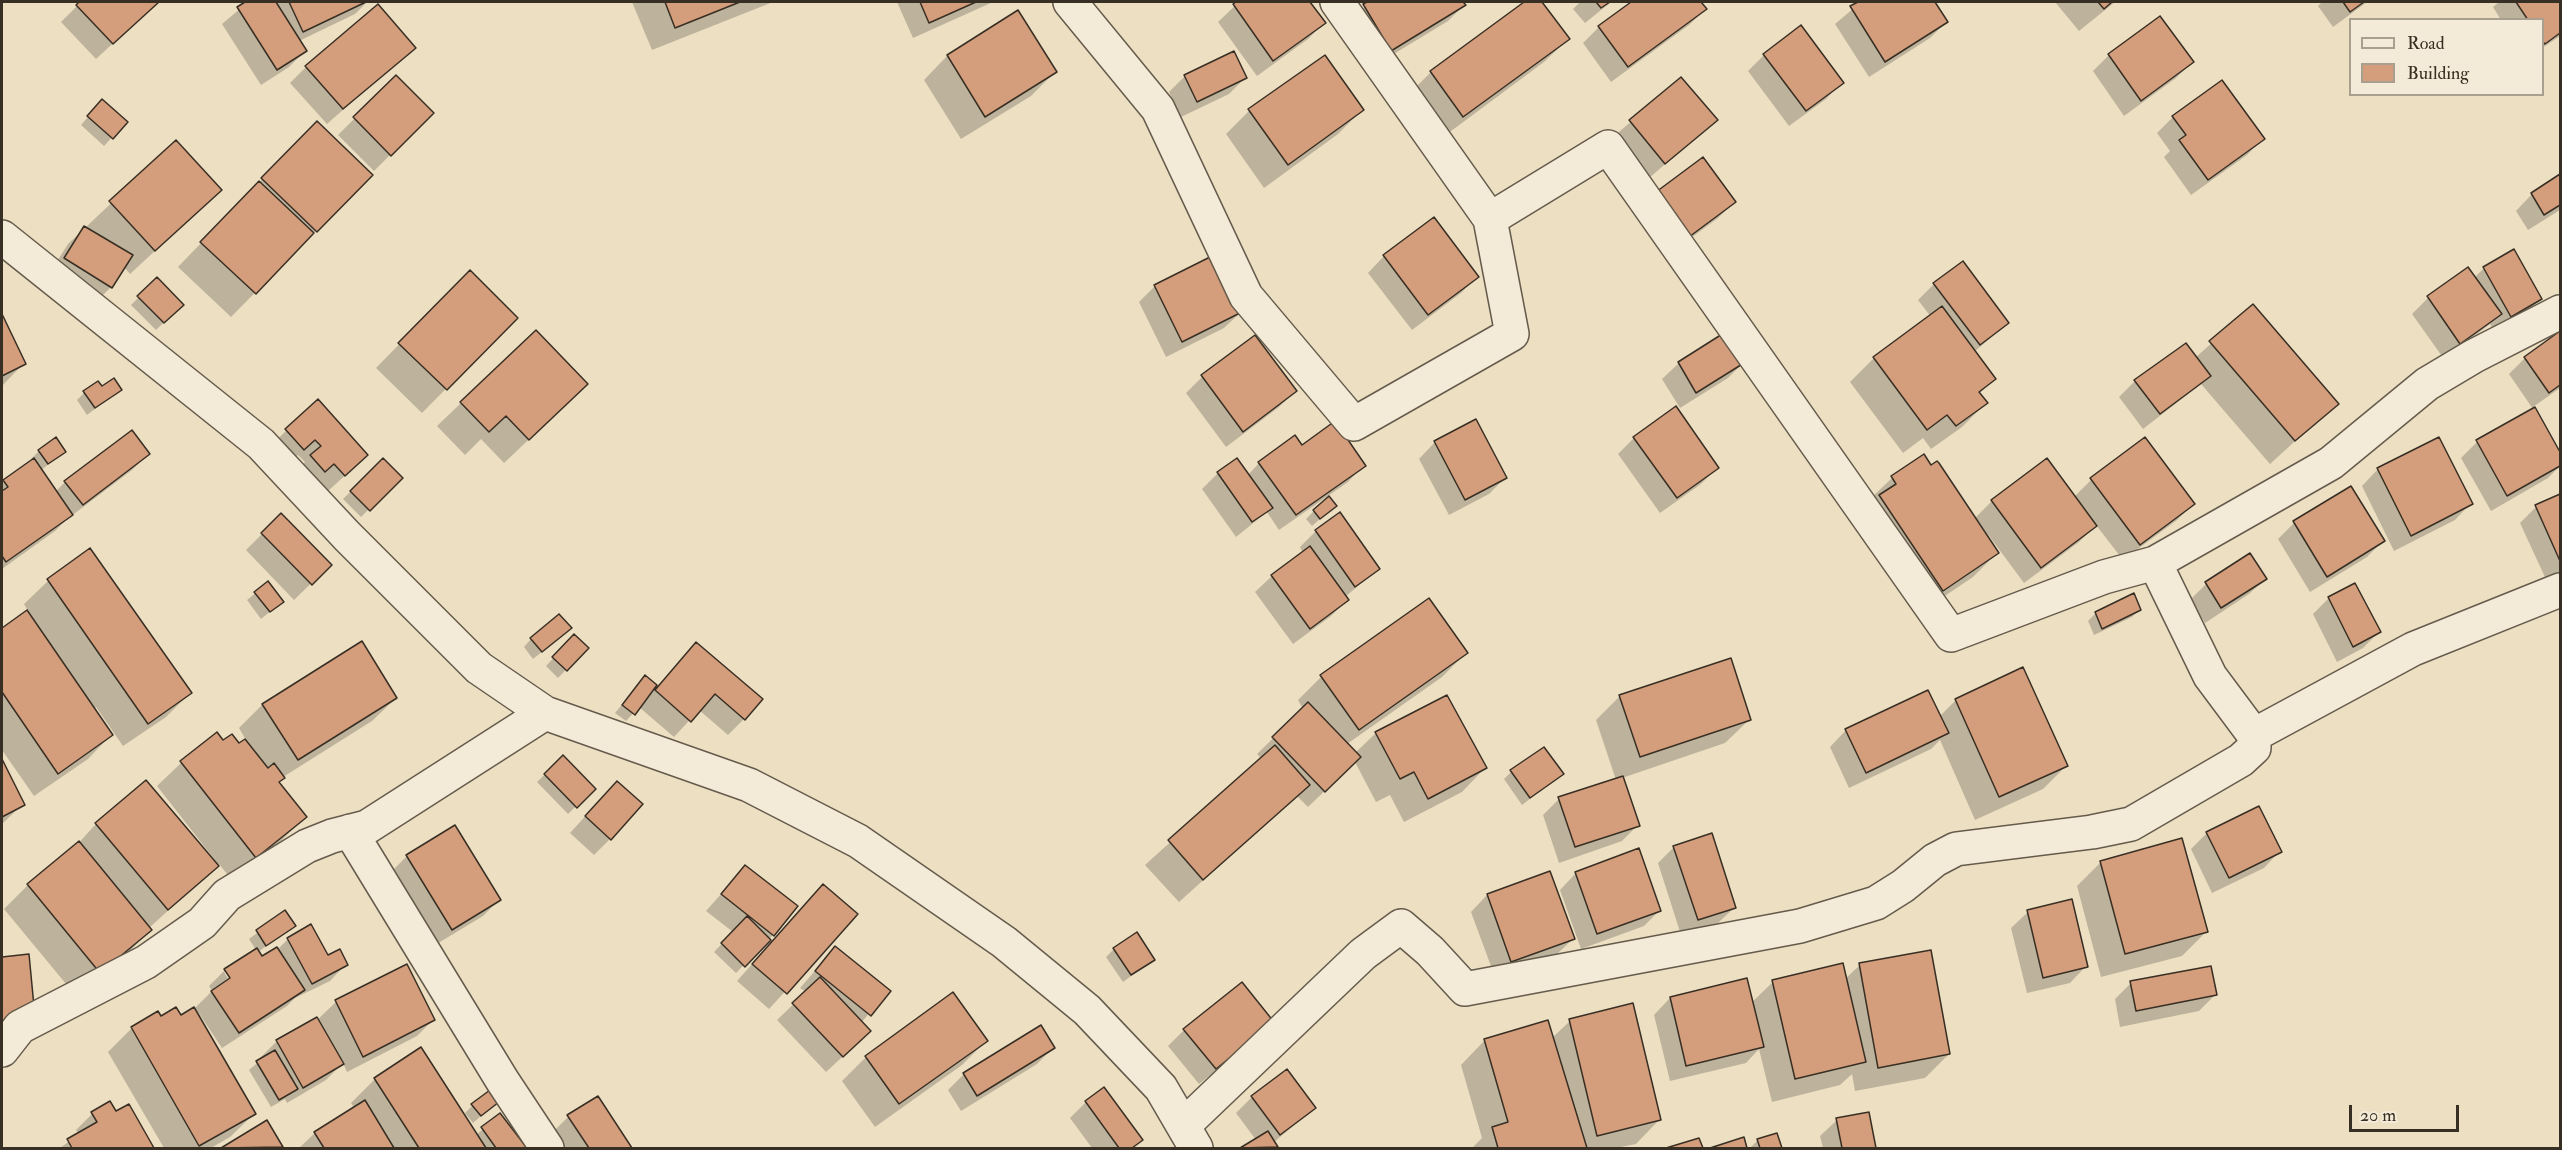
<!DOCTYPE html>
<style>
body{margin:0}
#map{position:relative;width:2562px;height:1150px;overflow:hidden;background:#eddfc2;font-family:"IM FELL Double Pica",serif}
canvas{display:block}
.frame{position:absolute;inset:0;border:3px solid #382f24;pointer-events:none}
.legend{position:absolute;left:2349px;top:18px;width:195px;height:78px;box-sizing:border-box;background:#f3ead7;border:2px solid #a89f8f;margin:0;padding:8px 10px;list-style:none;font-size:18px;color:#382f24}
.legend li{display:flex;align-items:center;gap:12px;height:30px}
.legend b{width:30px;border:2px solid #a89f8f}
.scale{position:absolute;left:2349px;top:1105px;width:110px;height:27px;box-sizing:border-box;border:3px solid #382f24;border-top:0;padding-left:8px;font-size:18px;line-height:21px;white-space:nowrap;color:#382f24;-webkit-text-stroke:4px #f3ead7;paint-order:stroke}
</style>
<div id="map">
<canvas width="2562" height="1150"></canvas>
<div class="frame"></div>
<ul class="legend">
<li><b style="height:8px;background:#f3ead7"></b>Road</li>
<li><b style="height:16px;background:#d49d7b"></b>Building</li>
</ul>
<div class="scale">20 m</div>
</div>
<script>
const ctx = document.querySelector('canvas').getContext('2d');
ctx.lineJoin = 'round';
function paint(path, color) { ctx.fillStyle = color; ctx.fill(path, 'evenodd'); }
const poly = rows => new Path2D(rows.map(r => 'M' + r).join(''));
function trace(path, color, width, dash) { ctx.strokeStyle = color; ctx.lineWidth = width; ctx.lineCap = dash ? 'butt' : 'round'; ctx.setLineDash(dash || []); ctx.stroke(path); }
const shadow = poly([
 [81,2,158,2,96,59,61,22],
 [248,2,367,2,355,14,299,41,305,51,289,67,261,85,222,24],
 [632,2,773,2,652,50],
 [897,2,993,2,913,38],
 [1239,2,1308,2,1324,23,1308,39,1257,76,1218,22],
 [1370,2,1462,2,1464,5,1448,21,1374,66,1348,21],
 [1527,2,1541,2,1568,39,1544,62,1439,140,1407,96,1431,72],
 [1580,2,1611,2,1585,23,1573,9],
 [1633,2,1699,2,1705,9,1689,25,1611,82,1583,43,1599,27],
 [1861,2,1933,2,1946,22,1930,38,1869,77,1835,24],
 [2055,2,2115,2,2079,31],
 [2322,2,2367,2,2333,27,2318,6],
 [2499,2,2560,2,2560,36,2542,48,2542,20,2501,20,2493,7],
 [1017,12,1055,72,1031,96,961,139,924,80,947,56],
 [2160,18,2192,62,2176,78,2124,116,2093,71,2109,55],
 [414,47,327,124,290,83,306,67],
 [1764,55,1842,82,1826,99,1789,126,1748,71],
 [1185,76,1245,78,1229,94,1181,117,1169,92],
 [396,77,432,113,374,171,338,135],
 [1681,79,1716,120,1648,179,1613,137],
 [95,109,126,122,104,146,81,125],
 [1362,110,1338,134,1264,188,1226,134,1249,111],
 [2173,117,2263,138,2247,155,2191,195,2164,157,2170,151,2157,133],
 [176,142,196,213,130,274,124,267,111,287,95,303,49,274,68,244],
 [293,147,371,175,231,317,178,267],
 [1703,159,1734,202,1718,218,1672,252],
 [2560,176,2560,210,2528,230,2516,211,2532,194],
 [1384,256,1477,277,1461,293,1412,330,1368,273],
 [2484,268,2540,299,2524,315,2495,332,2490,324,2444,359,2412,314,2428,298,2467,269,2474,278],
 [470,272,516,318,422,413,376,368],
 [157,279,182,305,156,330,131,305],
 [1934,284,2008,323,1974,352,1994,379,1979,394,1986,403,1962,427,1931,449,1923,438,1903,453,1850,382,1874,358,1931,317,1918,300],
 [1155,286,1241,312,1224,328,1166,357,1139,302],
 [2253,306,2337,403,2270,464,2201,384,2143,429,2119,397,2135,381,2195,358],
 [2,316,24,363,2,386],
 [2560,333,2560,388,2533,407,2560,455,2560,466,2548,478,2491,511,2461,458,2477,442,2533,409,2509,374,2525,358],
 [1255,337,1295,391,1279,407,1226,447,1186,393,1202,377],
 [1744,362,1728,378,1680,408,1662,379,1679,363],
 [101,388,120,390,87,415,77,400,84,393],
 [318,401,350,471,328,491,318,479,308,487,295,472,305,462,298,455,287,465,270,446],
 [461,403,562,408,504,463,481,439,465,455,437,426],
 [1634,438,1717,468,1701,484,1660,513,1618,454],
 [2144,439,2193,504,2177,520,2123,560,2096,525,2079,542,2024,583,1978,521,1976,522,1997,553,1973,577,1918,614,1868,501,1892,478,1923,457,1974,519,1992,501,2074,497,2091,480],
 [1435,442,1505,478,1489,494,1449,515,1419,459],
 [1302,447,1364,465,1348,482,1279,530,1267,512,1236,537,1202,489,1218,473,1248,475,1259,463],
 [39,451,64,452,40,471,55,492,65,482,148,454,132,470,66,520,55,531,2,569,2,483,33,461,31,459],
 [383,460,400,478,361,517,343,499],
 [2378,469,2471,503,2455,520,2394,551,2362,486],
 [2560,495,2560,583,2550,588,2520,523,2536,507],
 [1314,511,1327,513,1312,526,1306,519],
 [1339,514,1378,569,1345,597,1347,600,1331,616,1293,644,1255,592,1272,576,1303,553,1300,547,1316,531],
 [281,515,330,565,294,600,246,550],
 [2294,523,2383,541,2367,557,2310,592,2278,539],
 [90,550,190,693,166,717,123,746,96,707,94,709,111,735,88,759,34,796,2,750,2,630,28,611,24,604,48,581],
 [2250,555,2266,578,2249,594,2205,623,2190,600,2206,584],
 [268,583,282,602,261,619,247,600],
 [2329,598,2379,632,2363,648,2337,662,2313,614],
 [2140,609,2132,617,2094,635,2088,621,2096,613],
 [562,636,533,659,524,647,531,639],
 [574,636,587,648,558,678,546,666],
 [696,644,744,719,728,735,699,710,674,737,639,707,626,721,615,713,645,677,657,687],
 [1466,653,1442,677,1347,744,1355,753,1376,733,1485,768,1462,792,1404,822,1390,795,1376,802,1355,762,1308,807,1297,796,1179,902,1145,865,1262,759,1257,754,1303,709,1298,700,1321,677],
 [1620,696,1749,720,1725,743,1622,778,1638,825,1622,841,1559,863,1543,815,1559,799,1616,780,1596,720],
 [396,698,372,721,283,777,278,783,305,817,281,841,232,880,219,864,149,928,150,930,127,954,76,996,4,909,28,885,73,849,96,824,216,865,218,864,157,786,181,763,216,734,223,742,239,745,246,740,239,728,262,705],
 [1956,700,2066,766,2043,789,1975,820,1940,740,1931,749,1849,788,1830,747,1846,730,1940,716],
 [563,757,594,789,568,814,537,782],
 [2,762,23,804,2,824],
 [1511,772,1562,774,1522,805,1504,779],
 [601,799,610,839,594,855,570,833],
 [2207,833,2280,851,2264,868,2212,893,2191,849],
 [2181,840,2206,932,2182,956,2101,977,2077,886,2100,863],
 [1674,847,1735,907,1718,923,1681,935,1658,863],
 [407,856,499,900,483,916,435,945,391,872],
 [745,867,773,935,736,973,714,952,733,932,706,911],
 [1550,873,1574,938,1557,954,1495,977,1471,912,1487,895],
 [1576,873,1660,910,1644,926,1581,949,1560,890],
 [807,902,856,914,769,1009,737,981],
 [285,912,294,926,258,952,262,958,277,950,288,939,346,964,330,981,295,998,287,1006,222,1048,198,1012,196,1013,254,1114,230,1137,211,1148,164,1148,108,1052,132,1028,161,1018,181,1017,194,1009,212,991,209,986,225,970,256,950,249,939],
 [224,972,228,972,232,985],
 [2028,912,2086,966,2070,983,2027,993,2011,928],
 [835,948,888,991,861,1023,853,1047,826,1072,777,1020,806,992,800,988],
 [1114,949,1153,960,1123,982,1106,957],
 [28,956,2,1034,2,958],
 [1860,965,1949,1054,1925,1078,1855,1091,1852,1074,1840,1085,1772,1102,1759,1049,1746,1063,1670,1081,1654,1015,1670,998,1746,980,1751,1003,1773,982,1845,979],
 [406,966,433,1020,417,1036,347,1072,343,1063,326,1080,287,1103,285,1099,271,1107,249,1070,262,1059,261,1057,277,1041,317,1020,336,1002],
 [2131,983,2215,995,2199,1011,2120,1027,2115,999],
 [953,995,986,1041,962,1065,875,1127,842,1081,866,1057],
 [1570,1021,1659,1120,1636,1144,1616,1148,1472,1148,1482,1138,1461,1065,1484,1041,1547,1022,1552,1038],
 [1184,1030,1256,1038,1199,1084,1168,1046],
 [1053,1048,1037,1064,961,1111,948,1090,964,1074],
 [420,1050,476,1135,500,1115,525,1148,299,1148,315,1133,355,1109,351,1103,375,1079],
 [1252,1097,1314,1108,1273,1143,1276,1147,1274,1148,1242,1148,1256,1140,1236,1113],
 [598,1098,631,1148,562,1148,552,1133,568,1117],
 [1086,1102,1141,1140,1132,1148,1092,1148,1070,1118],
 [129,1106,153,1148,60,1148,79,1134,76,1130,92,1114,115,1113],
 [472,1106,489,1109,473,1123,465,1113],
 [1868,1114,1874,1148,1823,1148,1820,1136,1837,1120],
 [267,1122,281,1147,280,1148,224,1148],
 [1776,1135,1780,1148,1750,1148,1758,1140]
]);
const building = poly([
 [79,2,159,2,113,44,76,5,79,2],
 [245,2,276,2,307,51,277,70,237,7,245,2],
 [289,2,366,2,303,32,289,2],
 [665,2,740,2,675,28,665,2],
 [920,2,976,2,929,23,920,2],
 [1236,2,1310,2,1326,23,1273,61,1233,4,1236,2],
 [1367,2,1463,2,1466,5,1391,51,1363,4,1367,2],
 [1524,2,1542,2,1570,39,1463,117,1430,71,1524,2],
 [1596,2,1610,2,1601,8,1596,2],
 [1631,2,1701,2,1707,9,1628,67,1598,26,1631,2],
 [1858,2,1935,2,1948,22,1885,62,1850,6,1858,2],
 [2098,2,2112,2,2104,9,2098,2],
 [2343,2,2364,2,2350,12,2343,2],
 [2516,2,2560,2,2560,33,2545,44,2542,41,2542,20,2528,20,2516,2],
 [378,4,416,48,343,109,305,66,378,4],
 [1018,10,1057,72,985,117,947,55,1018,10],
 [2160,16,2194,62,2141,101,2108,54,2160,16],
 [1801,25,1844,83,1806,111,1763,54,1801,25],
 [1234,51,1247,78,1197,102,1184,75,1234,51],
 [1325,55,1364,110,1288,165,1248,109,1325,55],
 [396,75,434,113,391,156,353,117,396,75],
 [1681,77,1718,120,1665,164,1629,120,1681,77],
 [2222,80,2265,139,2208,180,2179,140,2186,135,2172,116,2222,80],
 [102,99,128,122,113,139,87,116,102,99],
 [317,121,373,175,317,232,261,178,317,121],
 [176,140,222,190,155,251,109,201,176,140],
 [1703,157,1736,202,1689,237,1656,192,1703,157],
 [2560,174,2560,205,2544,215,2531,193,2560,174],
 [259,181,314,233,256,294,200,242,259,181],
 [1434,217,1479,277,1428,315,1383,255,1434,217],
 [84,226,133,255,112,288,64,258,84,226],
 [2514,249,2542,299,2511,317,2483,267,2514,249],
 [1214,255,1242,312,1182,342,1154,285,1214,255],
 [1963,261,2009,323,1980,345,1933,283,1963,261],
 [2468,267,2502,314,2460,344,2427,296,2468,267],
 [470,270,518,318,447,390,398,343,470,270],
 [157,277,184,305,164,323,137,296,157,277],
 [2253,304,2339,404,2295,441,2209,341,2253,304],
 [1942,306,1996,379,1979,392,1988,403,1956,426,1947,415,1927,430,1873,357,1942,306],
 [2,314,26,364,2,376,2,314],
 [536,330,588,384,529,440,506,416,489,432,460,402,536,330],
 [1727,331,1744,363,1696,393,1678,362,1727,331],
 [2560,331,2560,385,2549,393,2524,357,2560,331],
 [1255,335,1297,391,1243,432,1201,375,1255,335],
 [2186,343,2211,376,2160,414,2134,380,2186,343],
 [114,378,122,390,95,408,83,391,98,381,102,386,114,378],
 [318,399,368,455,345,476,334,464,325,472,310,455,321,446,315,440,304,450,285,429,318,399],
 [1676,406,1719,468,1677,498,1633,437,1676,406],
 [2535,407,2560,452,2560,466,2507,496,2476,440,2535,407],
 [1476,419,1507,478,1465,500,1434,441,1476,419],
 [1335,421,1366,466,1296,515,1258,462,1295,435,1302,445,1335,421],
 [132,430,150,454,83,505,64,481,132,430],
 [56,437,66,452,48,464,38,450,56,437],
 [2145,437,2195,504,2140,545,2090,478,2145,437],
 [2439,437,2473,504,2411,536,2377,468,2439,437],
 [1924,454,1931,465,1937,461,1939,463,1999,553,1943,591,1879,495,1896,484,1891,476,1924,454],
 [34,458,73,515,6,562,2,556,2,491,8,487,3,480,34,458],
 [383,458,403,478,370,511,350,491,383,458],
 [1237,458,1273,508,1252,522,1217,472,1237,458],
 [2047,458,2097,526,2041,568,1991,500,2047,458],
 [2351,486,2385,541,2327,577,2293,521,2351,486],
 [2560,494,2560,561,2535,505,2560,494],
 [1329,496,1337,506,1320,519,1313,510,1329,496],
 [1340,512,1380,569,1355,587,1315,530,1340,512],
 [281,513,332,565,312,585,261,533,281,513],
 [1310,546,1349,600,1310,629,1271,575,1310,546],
 [90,548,192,693,148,724,47,579,90,548],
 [2250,553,2267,579,2221,608,2205,582,2250,553],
 [268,581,284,602,270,612,254,592,268,581],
 [2355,583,2381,632,2353,647,2328,597,2355,583],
 [2134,593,2141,610,2102,629,2095,612,2134,593],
 [1429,598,1468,653,1359,730,1320,675,1429,598],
 [27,610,113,735,58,774,2,692,2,628,27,610],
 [559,614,572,628,542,652,530,638,559,614],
 [574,634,589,648,567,671,552,657,574,634],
 [362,641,397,698,298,760,262,704,362,641],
 [696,642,763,699,745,720,715,694,691,722,655,690,696,642],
 [1731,658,1751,720,1640,757,1619,695,1731,658],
 [2023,667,2068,766,1999,797,1955,699,2023,667],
 [645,675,657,685,635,715,622,705,645,675],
 [1928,690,1949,733,1866,773,1845,729,1928,690],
 [1447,695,1487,768,1428,799,1414,772,1400,779,1375,732,1447,695],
 [1308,702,1361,757,1325,792,1272,737,1308,702],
 [217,732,223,740,232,734,239,743,245,739,268,768,274,763,285,778,279,782,307,817,256,858,180,761,217,732],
 [1275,745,1310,785,1203,880,1168,840,1275,745],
 [1544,747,1564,774,1530,798,1510,770,1544,747],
 [563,755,596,789,577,808,544,774,563,755],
 [2,759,25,805,2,817,2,759],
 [1623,776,1640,826,1575,847,1558,797,1623,776],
 [146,780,219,866,168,910,95,823,146,780],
 [617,781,643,804,611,840,585,816,617,781],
 [2259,806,2282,852,2229,878,2206,832,2259,806],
 [455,825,501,900,452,930,406,855,455,825],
 [1712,833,1736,908,1698,920,1673,846,1712,833],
 [2182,838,2208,932,2125,954,2100,861,2182,838],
 [79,841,152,930,100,973,27,884,79,841],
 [1639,848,1661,911,1597,934,1575,872,1639,848],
 [745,865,798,906,774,936,721,894,745,865],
 [1550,871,1575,939,1511,962,1487,894,1550,871],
 [823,884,858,914,787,994,752,964,823,884],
 [2072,899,2088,967,2043,978,2027,910,2072,899],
 [285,910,296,926,266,946,256,930,285,910],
 [747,916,771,940,745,967,721,943,747,916],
 [311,924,328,955,340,949,348,965,312,984,287,938,311,924],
 [1137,932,1155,960,1131,975,1113,948,1137,932],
 [835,946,891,991,871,1016,815,971,835,946],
 [277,947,305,990,239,1033,211,991,230,978,224,969,257,948,262,956,277,947],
 [1931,950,1950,1054,1878,1068,1859,963,1931,950],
 [29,954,35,1017,2,1021,2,957,29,954],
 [1843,963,1866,1062,1795,1079,1772,980,1843,963],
 [407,964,435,1020,363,1057,335,1000,407,964],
 [2211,966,2217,995,2136,1011,2130,981,2211,966],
 [820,977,871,1031,843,1057,792,1003,820,977],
 [1747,978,1764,1047,1686,1066,1670,997,1747,978],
 [1242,982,1274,1022,1216,1069,1183,1029,1242,982],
 [953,992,988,1041,899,1104,865,1056,953,992],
 [1633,1003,1661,1120,1597,1136,1569,1019,1633,1003],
 [176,1007,181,1015,194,1007,256,1114,199,1146,131,1027,158,1011,161,1016,176,1007],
 [317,1017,344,1064,303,1088,276,1040,317,1017],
 [1548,1020,1587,1148,1498,1148,1492,1127,1508,1122,1484,1039,1548,1020],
 [1041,1025,1055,1048,977,1096,963,1073,1041,1025],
 [421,1047,486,1148,419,1148,374,1078,421,1047],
 [275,1050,298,1089,279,1100,256,1061,275,1050],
 [1287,1069,1316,1108,1280,1135,1251,1096,1287,1069],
 [1104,1087,1143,1140,1132,1148,1119,1148,1085,1101,1104,1087],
 [490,1090,499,1102,481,1116,471,1104,490,1090],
 [598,1096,632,1148,589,1148,567,1115,598,1096],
 [365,1100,394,1148,324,1148,314,1132,365,1100],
 [110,1101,116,1111,129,1104,154,1148,72,1148,67,1139,97,1122,91,1112,110,1101],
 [1869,1112,1876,1148,1842,1148,1836,1118,1869,1112],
 [500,1113,527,1148,496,1148,481,1127,500,1113],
 [267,1120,283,1147,221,1148,267,1120],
 [1268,1131,1278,1147,1240,1148,1268,1131],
 [1777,1133,1782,1148,1760,1148,1757,1139,1777,1133],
 [1744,1137,1747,1148,1710,1148,1744,1137],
 [1699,1138,1703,1148,1666,1148,1699,1138]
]);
const minor = poly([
 [1070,2,1158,109,1246,296,1354,424,1512,334,1490,219,1337,2],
 [1490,219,1608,147,1951,635,2104,577,2155,563],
 [2,237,261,444,347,536,479,668,545,713,749,785,858,841,1004,942,1087,1010,1161,1088,1196,1148],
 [2254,735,2413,649,2560,590],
 [350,831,502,1080,547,1148],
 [2,1050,20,1027,146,962,202,923,227,895,307,846,332,836,367,827,545,713],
 [1184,1125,1363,954,1401,926,1430,951,1465,989,1800,926,1876,903,1903,886,1935,860,1956,849,2092,832,2131,824,2241,760,2254,748,2254,735,2210,676,2155,563,2331,463,2427,384,2474,356,2560,312]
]);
paint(shadow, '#0003');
paint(building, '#d49d7b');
trace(building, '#382f24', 1.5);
trace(minor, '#655b4c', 36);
trace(minor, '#f3ead7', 33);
</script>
